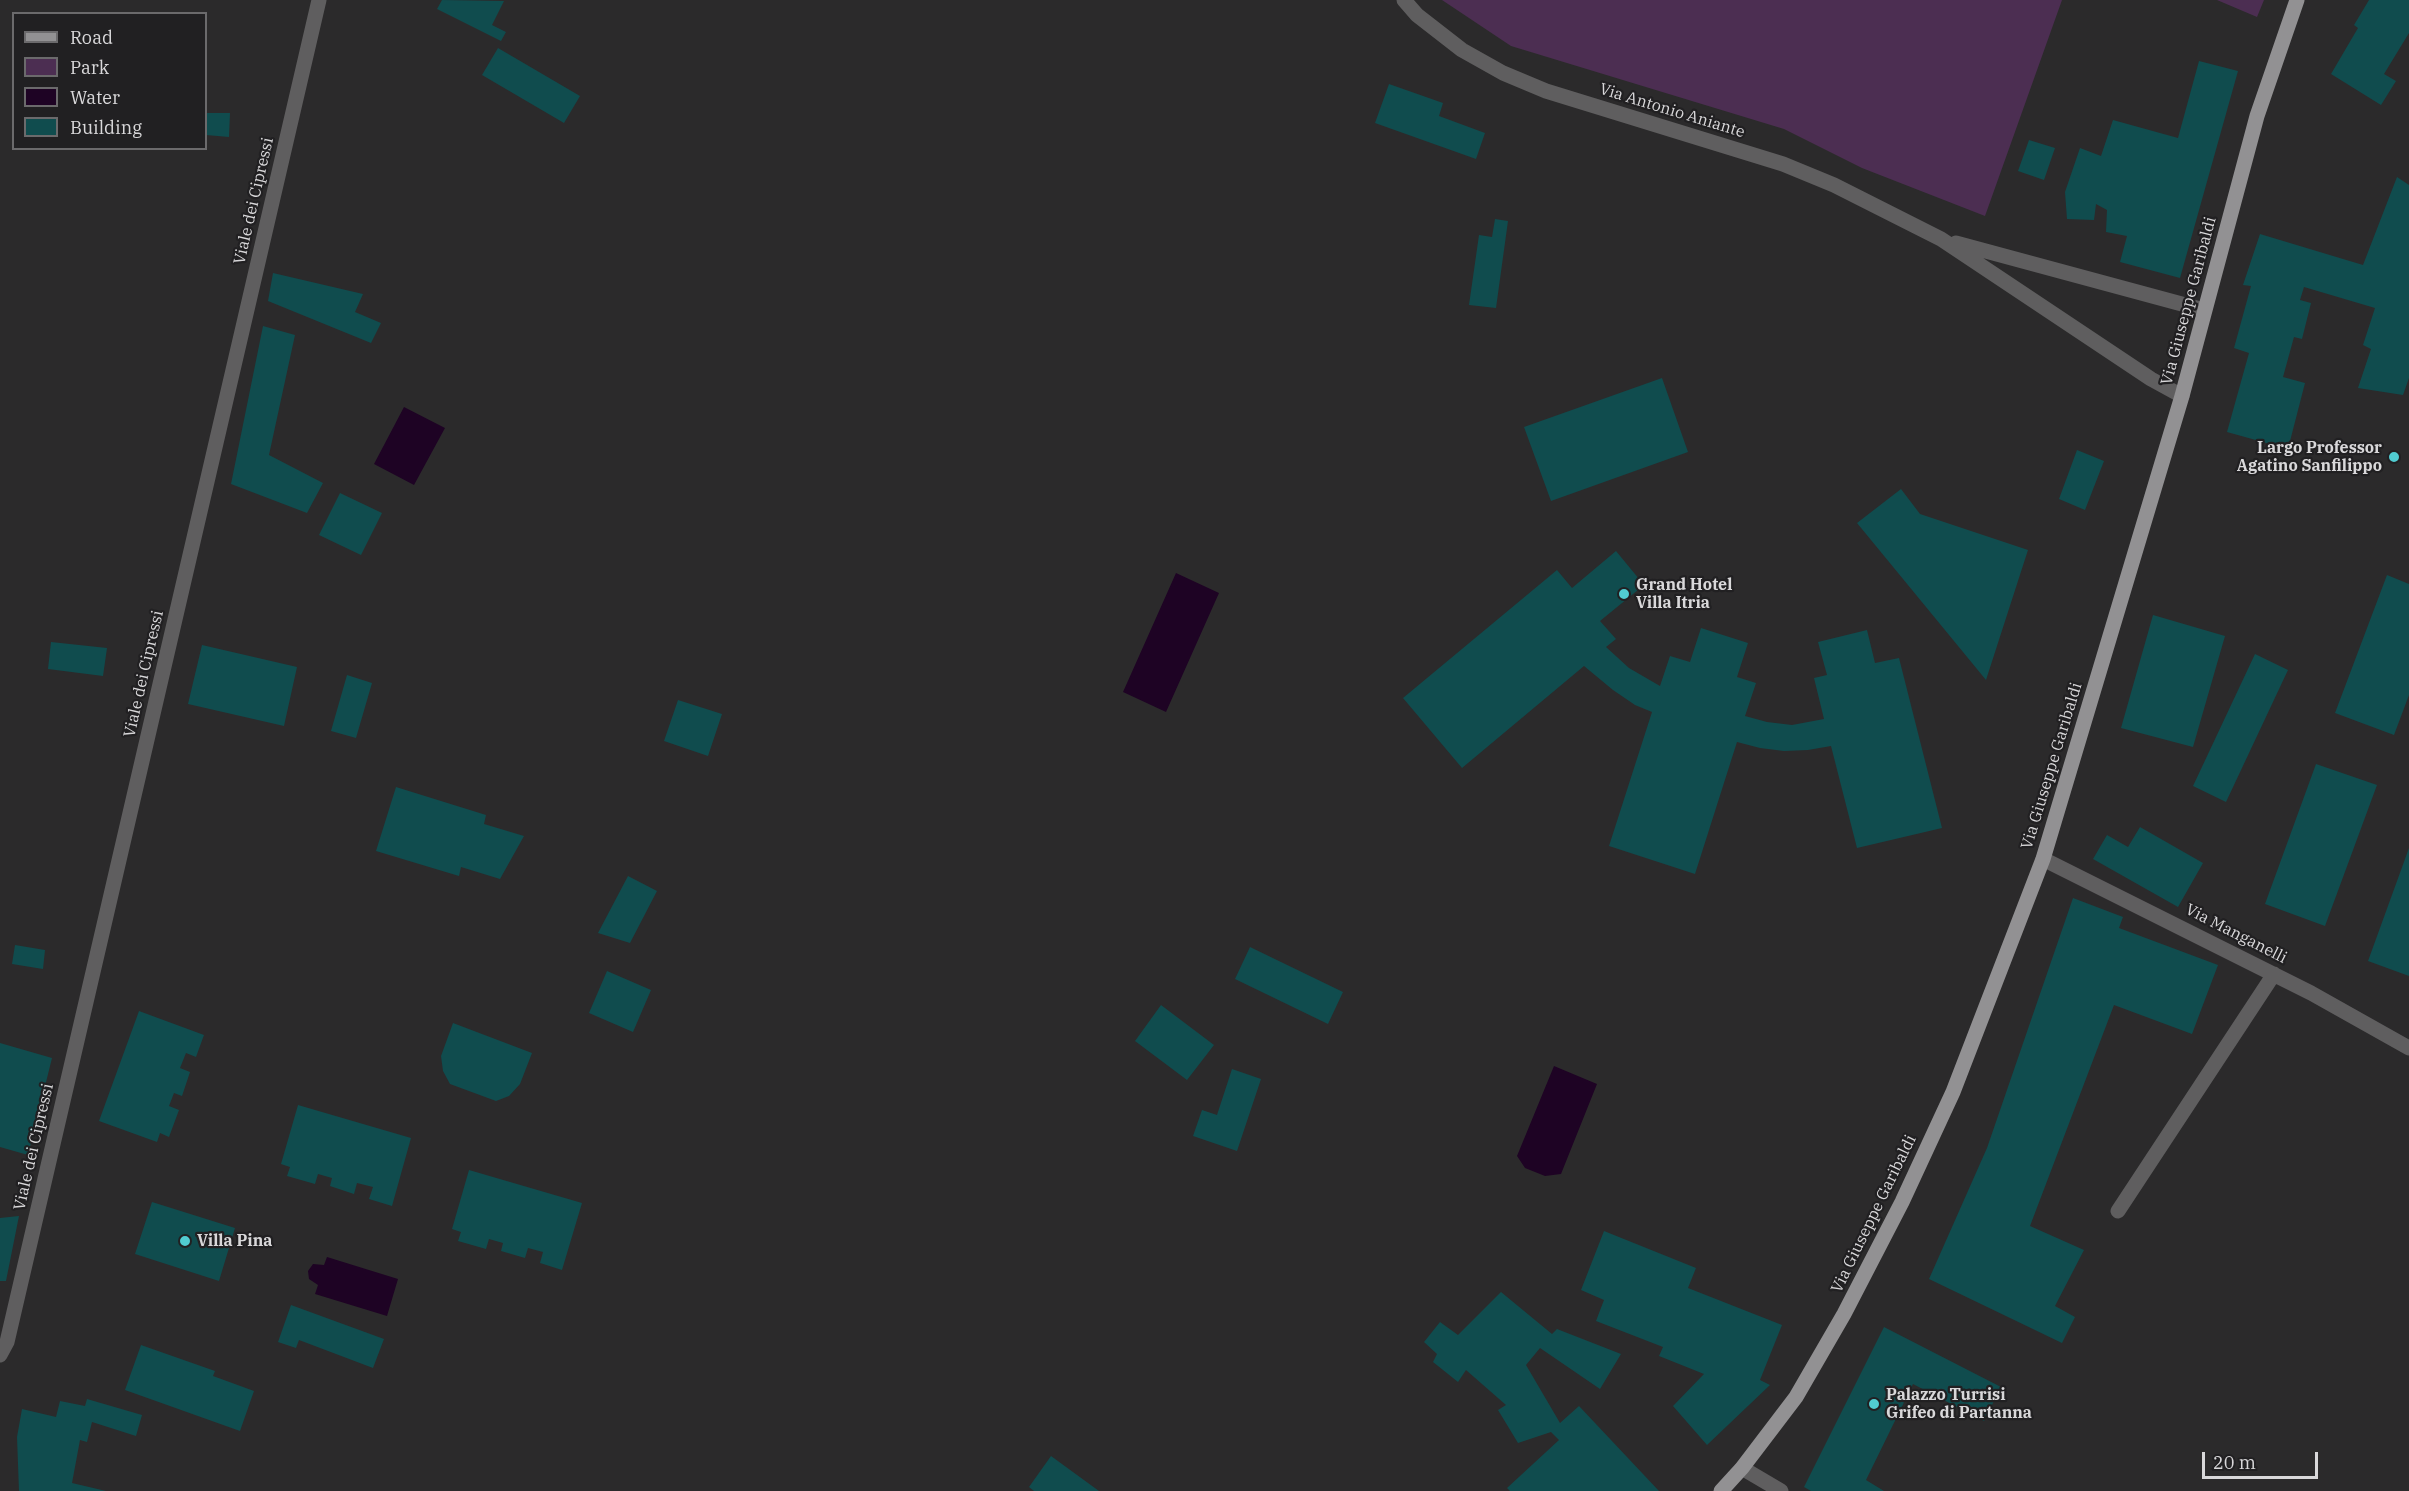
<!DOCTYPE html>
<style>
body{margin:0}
#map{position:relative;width:2409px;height:1491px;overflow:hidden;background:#2b2a2b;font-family:"IBM Plex Serif",serif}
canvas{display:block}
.legend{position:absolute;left:12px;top:12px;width:195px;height:138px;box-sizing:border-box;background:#212022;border:2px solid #6b6a6c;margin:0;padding:8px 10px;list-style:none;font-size:18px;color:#d9d8da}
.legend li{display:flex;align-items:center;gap:12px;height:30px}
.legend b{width:30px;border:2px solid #6b6a6c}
.scale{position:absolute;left:2202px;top:1452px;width:116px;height:27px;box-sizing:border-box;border:3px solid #d9d8da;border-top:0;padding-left:8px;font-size:18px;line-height:21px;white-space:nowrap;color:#d9d8da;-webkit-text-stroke:4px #212022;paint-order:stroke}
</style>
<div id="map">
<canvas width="2409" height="1491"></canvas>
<ul class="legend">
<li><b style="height:8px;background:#929193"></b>Road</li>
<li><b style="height:16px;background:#4c2e52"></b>Park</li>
<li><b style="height:16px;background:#1e0324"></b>Water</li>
<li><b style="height:16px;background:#104c4e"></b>Building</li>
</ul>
<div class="scale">20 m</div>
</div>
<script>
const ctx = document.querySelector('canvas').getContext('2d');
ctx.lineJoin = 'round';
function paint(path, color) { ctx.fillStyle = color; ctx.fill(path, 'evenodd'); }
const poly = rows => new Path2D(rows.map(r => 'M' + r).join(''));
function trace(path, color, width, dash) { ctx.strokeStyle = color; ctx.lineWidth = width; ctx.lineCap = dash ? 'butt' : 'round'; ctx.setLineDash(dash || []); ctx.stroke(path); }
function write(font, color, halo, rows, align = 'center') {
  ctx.font = font + ' "IBM Plex Serif",serif'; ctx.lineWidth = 4.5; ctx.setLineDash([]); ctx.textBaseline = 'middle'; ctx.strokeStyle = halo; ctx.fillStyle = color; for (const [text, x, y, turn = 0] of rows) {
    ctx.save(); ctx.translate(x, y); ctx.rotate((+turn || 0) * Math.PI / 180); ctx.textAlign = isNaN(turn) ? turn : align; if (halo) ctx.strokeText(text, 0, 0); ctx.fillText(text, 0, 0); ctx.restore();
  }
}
const green = poly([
 [1442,0,2062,0,1985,216,1862,168,1784,129,1511,46],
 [2217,0,2264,0,2257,17]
]);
const water = poly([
 [404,407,445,428,414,485,374,464],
 [1176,573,1219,593,1166,712,1123,692],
 [1554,1066,1597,1084,1561,1174,1545,1176,1525,1168,1517,1156],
 [327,1257,398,1279,387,1316,315,1294,318,1285,309,1279,308,1271,313,1264,324,1265]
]);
const building = poly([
 [442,0,504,1,492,25,506,32,501,41,437,9],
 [2369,0,2409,0,2409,33,2384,74,2396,81,2381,105,2331,74,2358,28,2354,25],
 [498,48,580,96,564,123,482,75],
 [2199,61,2238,71,2180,278,2120,262,2127,236,2106,232,2107,210,2096,204,2094,220,2067,219,2065,192,2080,148,2101,156,2113,120,2178,138],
 [1389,84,1443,103,1439,116,1485,133,1476,159,1375,123],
 [206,113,230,113,229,137,206,135],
 [2029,140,2055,148,2044,180,2018,171],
 [2397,177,2409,185,2409,378,2403,395,2358,388,2371,349,2363,345,2375,308,2304,287,2300,300,2311,303,2302,339,2294,337,2283,377,2305,383,2288,449,2227,432,2249,353,2234,348,2251,286,2243,285,2260,234,2363,265],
 [1495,219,1508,221,1496,308,1469,305,1479,235,1492,237],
 [273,273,363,294,355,312,381,323,371,343,268,301],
 [263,326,295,335,269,455,323,483,307,513,231,484],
 [1662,378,1688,452,1551,501,1524,427],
 [2077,450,2104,461,2085,510,2059,499],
 [1901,489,1920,514,2028,550,1986,680,1857,523],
 [340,493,382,513,361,555,319,535],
 [1616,551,1644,585,1600,621,1616,639,1606,647,1629,668,1660,686,1670,656,1690,662,1701,628,1748,643,1737,677,1756,683,1745,716,1767,722,1792,725,1824,719,1814,678,1827,675,1818,642,1867,630,1875,663,1899,658,1942,828,1857,848,1831,746,1808,750,1784,751,1760,748,1737,742,1695,874,1609,846,1652,712,1635,705,1613,690,1584,666,1462,768,1403,698,1557,570,1572,588],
 [2387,575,2409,584,2409,695,2394,735,2335,713],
 [2153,615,2225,636,2193,747,2121,728],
 [51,642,107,648,103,676,48,669],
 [202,645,297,667,284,726,188,704],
 [2255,654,2288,670,2226,802,2193,786],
 [347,675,372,683,356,738,331,731],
 [678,700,722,714,708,756,664,741],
 [2316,764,2377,785,2325,926,2265,904],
 [396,787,486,815,484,824,524,836,500,879,461,867,459,876,376,851],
 [2140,827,2203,863,2178,907,2093,859,2107,835,2128,847],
 [2409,848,2409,976,2368,961],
 [628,876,657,891,630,943,598,933],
 [2073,898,2123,917,2119,928,2218,965,2192,1034,2114,1005,2030,1226,2084,1250,2055,1306,2075,1317,2062,1343,1929,1279,1987,1148],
 [15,945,45,950,43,969,12,964],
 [1250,947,1343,992,1328,1024,1235,979],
 [607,971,651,990,633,1032,589,1013],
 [1161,1005,1214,1045,1187,1080,1135,1041],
 [139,1011,204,1035,196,1057,186,1053,180,1068,190,1072,182,1096,174,1093,169,1106,179,1110,169,1137,160,1133,157,1142,99,1121],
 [453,1023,532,1053,520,1084,509,1096,496,1101,450,1084,443,1071,441,1056],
 [0,1043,52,1058,28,1155,0,1147],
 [1232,1069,1261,1079,1237,1151,1193,1136,1202,1110,1217,1115],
 [298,1105,411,1138,392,1206,369,1199,373,1187,357,1183,354,1194,330,1186,332,1178,318,1174,315,1184,287,1176,290,1167,281,1164],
 [469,1170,582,1203,562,1270,540,1263,543,1252,528,1248,525,1258,501,1251,503,1243,489,1239,486,1249,458,1241,461,1232,452,1229],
 [152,1202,235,1228,219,1281,135,1254],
 [19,1216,6,1281,0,1281,0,1218],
 [1604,1231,1696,1268,1688,1288,1782,1325,1760,1380,1770,1385,1707,1445,1673,1406,1704,1374,1659,1356,1663,1347,1596,1321,1604,1300,1581,1290],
 [1501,1292,1552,1334,1557,1329,1621,1354,1600,1389,1540,1348,1526,1365,1560,1423,1579,1406,1659,1491,1510,1491,1507,1488,1559,1440,1551,1432,1518,1443,1498,1410,1506,1405,1466,1370,1458,1382,1433,1362,1437,1354,1424,1342,1440,1322,1458,1335],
 [291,1305,384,1339,373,1368,299,1340,296,1348,278,1342],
 [1884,1327,2001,1387,1984,1421,1913,1384,1866,1480,1884,1491,1811,1491,1804,1487],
 [141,1345,215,1371,213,1376,254,1391,240,1431,125,1390],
 [87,1399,142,1415,136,1436,92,1422,87,1442,80,1440,72,1483,106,1491,19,1491,17,1437,22,1409,56,1417,60,1401,85,1406],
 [1051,1456,1099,1491,1034,1491,1029,1487]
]);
const minor = poly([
 [1404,0,1417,15,1462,50,1503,73,1546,91,1783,164,1834,185,1941,239,2151,379,2182,396],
 [1956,243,2204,310],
 [2043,859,2311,993,2409,1048],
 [2118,1211,2274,974],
 [0,1355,7,1342,319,0],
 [1742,1468,1781,1491]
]);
const major = poly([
 [1721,1491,1742,1468,1796,1397,1844,1314,1902,1202,1953,1092,2043,859,2182,396,2257,116,2297,0]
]);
const markers = [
 [2394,457,6,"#51ccd1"],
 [1624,594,6,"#51ccd1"],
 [185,1241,6,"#51ccd1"],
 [1874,1404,6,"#51ccd1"]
];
const streetNames = [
 ["Via Antonio Aniante",1672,111,17],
 ["Viale dei Cipressi",254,201,-77],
 ["Via Giuseppe Garibaldi",2189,301,-75],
 ["Viale dei Cipressi",144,674,-77],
 ["Via Giuseppe Garibaldi",2052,766,-73],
 ["Via Manganelli",2236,934,27],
 ["Viale dei Cipressi",34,1147,-77],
 ["Via Giuseppe Garibaldi",1874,1214,-64]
];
const poiNames = [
 ["Largo Professor",2382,448,"right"],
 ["Agatino Sanfilippo",2382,466,"right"],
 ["Grand Hotel",1636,585],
 ["Villa Itria",1636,603],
 ["Villa Pina",197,1241],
 ["Palazzo Turrisi",1886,1395],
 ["Grifeo di Partanna",1886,1413]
];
paint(green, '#4c2e52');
paint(water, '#1e0324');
paint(building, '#104c4e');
trace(minor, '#5f5e5f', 15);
trace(major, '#929193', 15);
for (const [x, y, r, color] of markers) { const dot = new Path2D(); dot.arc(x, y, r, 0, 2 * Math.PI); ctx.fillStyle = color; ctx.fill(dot); trace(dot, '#212022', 2); }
write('16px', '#d9d8da', '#212022', streetNames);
write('bold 16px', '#d9d8da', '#212022', poiNames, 'left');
</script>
